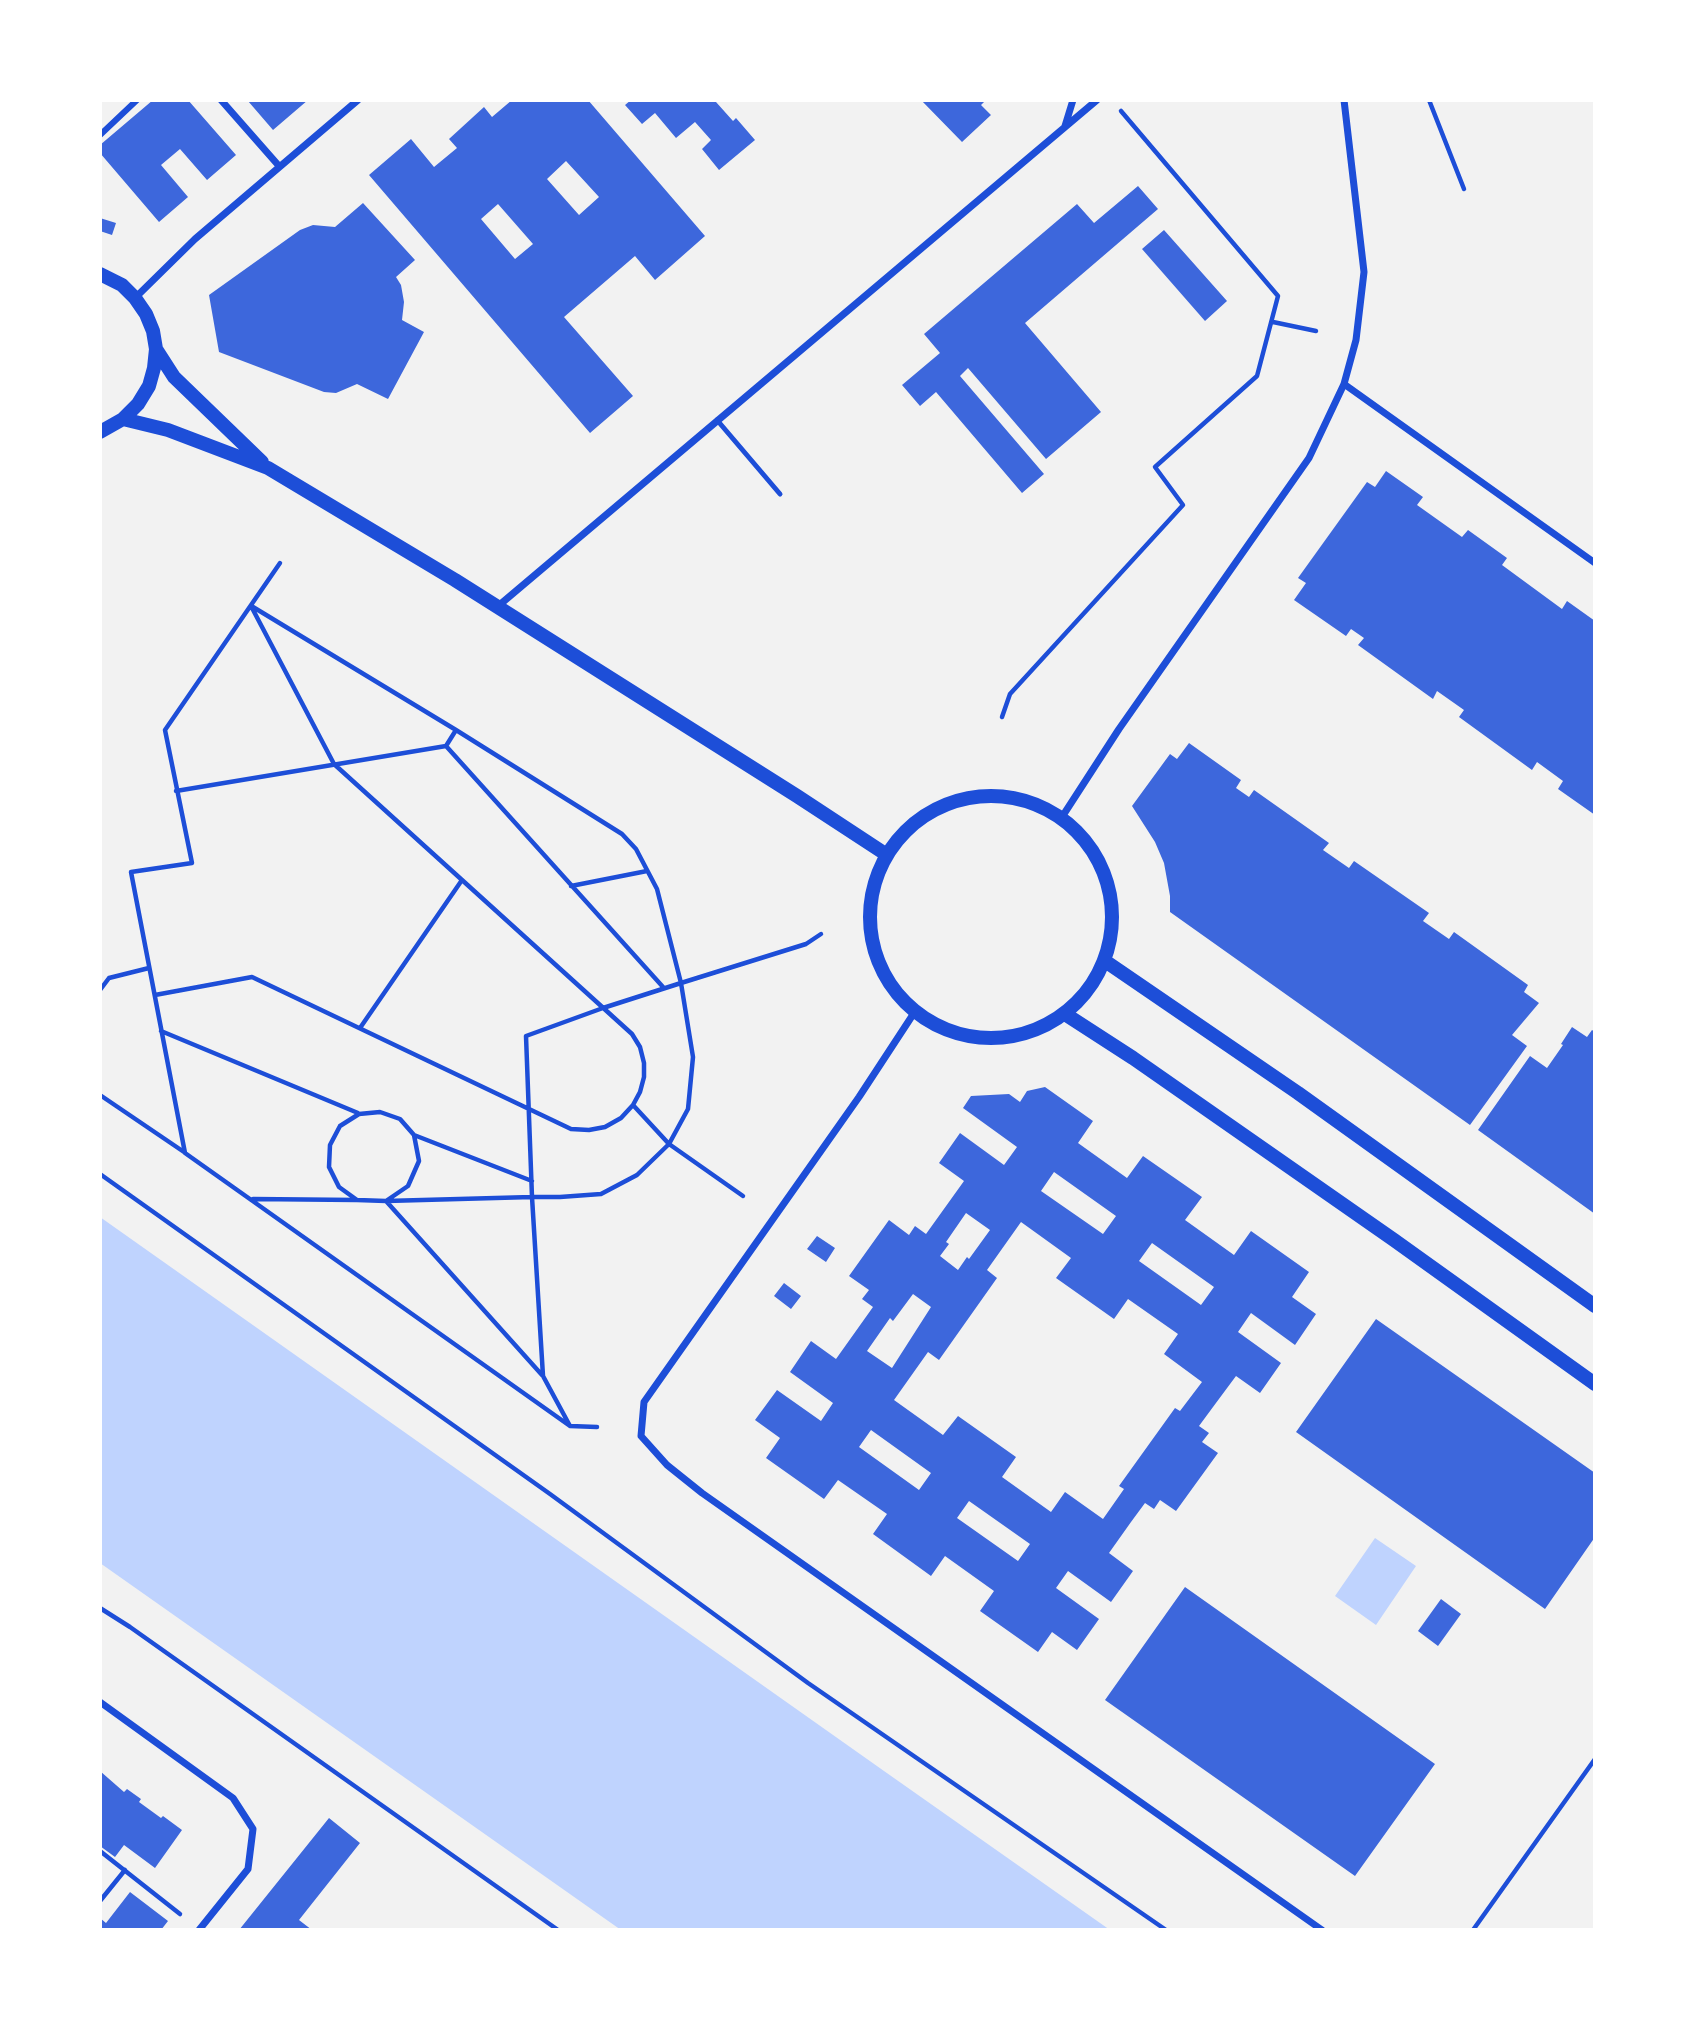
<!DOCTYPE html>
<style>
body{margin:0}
#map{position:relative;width:1695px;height:2030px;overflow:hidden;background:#f2f2f2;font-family:Quicksand,sans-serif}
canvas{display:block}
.frame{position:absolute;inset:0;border:102px solid #fff;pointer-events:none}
</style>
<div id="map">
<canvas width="1695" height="2030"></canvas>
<div class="frame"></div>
</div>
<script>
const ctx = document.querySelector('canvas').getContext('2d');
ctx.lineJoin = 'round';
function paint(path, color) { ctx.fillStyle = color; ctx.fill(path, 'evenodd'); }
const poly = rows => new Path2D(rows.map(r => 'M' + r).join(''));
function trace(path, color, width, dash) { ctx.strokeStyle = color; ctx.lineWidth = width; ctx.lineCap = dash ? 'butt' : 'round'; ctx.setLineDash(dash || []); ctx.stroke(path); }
const water = poly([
 [100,1217,884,1771,1110,1930,621,1930,100,1563],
 [1375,1538,1416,1566,1376,1625,1335,1596]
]);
const building = poly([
 [153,100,188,100,236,155,207,180,180,149,161,165,188,197,159,222,100,153,100,145],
 [250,100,308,100,273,130,248,101],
 [512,100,588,100,705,236,655,280,635,256,564,317,633,396,590,433,369,175,411,139,434,167,457,148,449,139,484,107,492,117],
 [566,161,599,197,579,215,547,179],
 [498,204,533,244,515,259,481,219],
 [631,100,718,100,716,102,733,121,736,118,755,140,719,170,702,149,711,140,695,122,676,138,655,113,642,124,625,105],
 [921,100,986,100,981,105,991,115,962,142],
 [1138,186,1158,209,1025,323,1101,412,1046,459,968,368,960,376,1044,474,1022,493,936,392,920,406,902,385,940,353,924,334,1077,204,1094,223],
 [363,203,415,260,396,277,401,285,404,302,402,320,424,332,388,399,357,384,336,393,324,392,219,352,209,295,300,230,313,225,335,227],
 [100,218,116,223,112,235,100,231],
 [1164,230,1227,301,1205,321,1142,249],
 [1386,471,1423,497,1417,505,1462,537,1468,530,1507,558,1502,565,1562,609,1567,601,1595,621,1595,815,1558,789,1563,781,1537,762,1532,770,1459,717,1464,710,1437,691,1433,699,1358,645,1364,638,1351,629,1346,636,1294,600,1306,583,1298,578,1367,482,1375,487],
 [1189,743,1241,780,1236,788,1249,797,1254,790,1329,843,1323,850,1349,868,1354,861,1429,913,1423,921,1449,939,1454,932,1528,985,1524,992,1539,1003,1512,1035,1527,1046,1470,1125,1170,912,1170,896,1164,863,1155,842,1132,806,1170,754,1177,759],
 [1572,1027,1587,1037,1592,1030,1595,1032,1595,1214,1478,1130,1530,1056,1547,1068,1563,1045,1561,1044],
 [1045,1087,1093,1121,1078,1143,1127,1178,1143,1156,1202,1197,1185,1220,1234,1255,1251,1231,1309,1272,1292,1297,1316,1314,1295,1345,1251,1313,1238,1332,1281,1363,1260,1393,1236,1376,1213,1407,1199,1426,1209,1433,1202,1442,1218,1453,1176,1511,1160,1500,1154,1509,1145,1503,1131,1522,1109,1553,1133,1571,1111,1602,1068,1571,1056,1588,1099,1619,1077,1650,1052,1632,1038,1652,980,1611,994,1591,945,1556,931,1576,873,1534,887,1514,838,1480,824,1499,766,1458,780,1438,755,1420,777,1390,821,1421,833,1403,790,1372,811,1341,836,1359,873,1307,862,1299,869,1290,849,1276,889,1220,909,1235,915,1226,926,1234,964,1181,939,1163,960,1133,1004,1165,1017,1147,963,1108,971,1096,1009,1094,1020,1102,1027,1091],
 [1054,1172,1116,1216,1103,1234,1041,1191],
 [966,1213,990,1230,969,1259,967,1257,958,1270,940,1256,949,1244,946,1242],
 [1021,1222,1071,1258,1056,1278,1114,1319,1128,1299,1178,1334,1164,1354,1202,1382,1180,1411,1175,1408,1119,1486,1124,1489,1103,1519,1065,1492,1051,1512,1002,1477,1016,1457,958,1416,943,1435,894,1400,928,1352,939,1360,997,1278,987,1270],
 [1152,1243,1214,1287,1201,1305,1139,1261],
 [913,1294,931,1307,892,1368,867,1351,890,1318,893,1321],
 [871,1430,931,1473,919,1490,859,1447],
 [969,1501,1030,1544,1018,1561,957,1518],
 [817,1236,835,1248,826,1262,807,1249],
 [784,1283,801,1296,791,1309,774,1296],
 [1376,1319,1595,1473,1595,1537,1545,1609,1296,1432],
 [1185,1587,1435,1764,1355,1876,1105,1700],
 [1441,1599,1461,1614,1438,1646,1418,1631],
 [100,1771,124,1792,127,1789,141,1799,139,1802,161,1818,163,1816,182,1830,155,1868,124,1845,115,1857,100,1846],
 [329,1818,360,1843,299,1920,312,1930,239,1930],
 [130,1892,168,1921,161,1930,100,1930,100,1918,106,1923]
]);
const path = poly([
 [1429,100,1464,189],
 [1273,322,1316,331],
 [280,563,165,730,192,863,131,872,185,1153,570,1426,597,1427],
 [253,607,456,730,622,834,636,849,657,889,681,983,806,944,821,934],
 [1002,717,1010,694,1183,505,1155,467,1257,376,1278,296,1121,111],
 [446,746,663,987],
 [176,791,446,746,456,730],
 [571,886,647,871],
 [100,990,109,978,149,968],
 [155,995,252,977,571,1129,589,1130,605,1127,621,1118,633,1105,640,1092,644,1077,644,1063,640,1047,632,1034,334,764,251,606],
 [360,1028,462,880],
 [161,1031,358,1113],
 [100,1095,184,1152],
 [633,1105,669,1144,743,1196],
 [414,1135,532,1181],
 [100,1174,550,1494,808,1683,1166,1930],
 [253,1199,356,1200],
 [386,1201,408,1186,419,1161,414,1135,400,1119,380,1112,359,1114,340,1126,330,1145,329,1167,339,1187,357,1200,386,1201,532,1197,560,1197,601,1194,637,1175,669,1144,688,1109,693,1057,681,983,603,1008,526,1036,532,1197,543,1376,570,1426],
 [386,1201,542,1375],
 [100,1608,130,1627,558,1930],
 [100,1851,180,1914],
 [100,1901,125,1870],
 [1473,1930,1595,1759]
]);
const service = poly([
 [717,420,780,494]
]);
const pedestrian = poly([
 [100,135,137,100]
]);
const minor = poly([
 [221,100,279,166],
 [1065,126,1073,100],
 [135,298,195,239,358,100],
 [1344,384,1595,563],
 [497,607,1097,100],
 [1062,817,1119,729,1309,458,1344,384,1356,340,1364,272,1344,100],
 [914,1013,859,1097,644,1402,641,1436,667,1465,702,1493,1322,1930],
 [100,1702,233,1798,253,1829,248,1869,199,1930]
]);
const secondary = poly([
 [100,274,122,285,135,298,146,314,153,331,156,349,154,368,149,386,138,404,123,419,100,432],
 [156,349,174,377,262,462],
 [123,419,168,430,268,468,455,580,797,796,887,855],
 '870 917a121 121 0 1 1 242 0a121 121 0 1 1-242 0Z',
 [1105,961,1298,1093,1595,1306],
 [1065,1014,1133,1058,1394,1240,1595,1384]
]);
paint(water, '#bfd3fe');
paint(building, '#3d67dc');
trace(path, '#1d4ed8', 4.5);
trace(service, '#1d4ed8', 5);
trace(pedestrian, '#1d4ed8', 6);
trace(minor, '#1d4ed8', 7);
trace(secondary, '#1d4ed8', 14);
</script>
